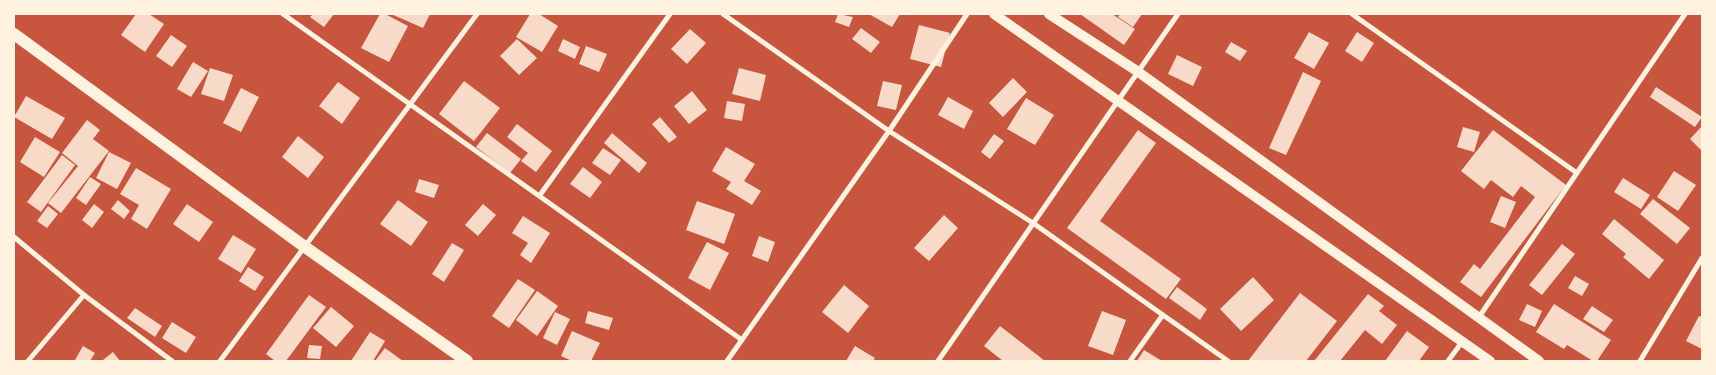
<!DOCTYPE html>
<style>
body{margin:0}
#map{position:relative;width:1716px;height:375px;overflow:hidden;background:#c8553d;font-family:"Open Sans",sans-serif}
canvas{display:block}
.frame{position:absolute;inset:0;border:15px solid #fff3e0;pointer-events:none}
</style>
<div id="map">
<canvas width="1716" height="375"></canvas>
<div class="frame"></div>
</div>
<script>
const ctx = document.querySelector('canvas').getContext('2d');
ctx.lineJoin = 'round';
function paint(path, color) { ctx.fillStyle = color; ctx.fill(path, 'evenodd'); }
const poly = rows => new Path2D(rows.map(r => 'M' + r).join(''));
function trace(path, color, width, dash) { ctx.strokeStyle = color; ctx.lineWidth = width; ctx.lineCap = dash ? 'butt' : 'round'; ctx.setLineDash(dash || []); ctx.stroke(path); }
const building = poly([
 [136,14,149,14,164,24,145,52,121,35],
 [313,14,334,14,324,27,310,17],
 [380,14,385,14,408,26,389,62,361,48],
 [391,14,430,14,423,28],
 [530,14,539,14,558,26,542,52,516,37],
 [838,14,853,17,849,27,835,22],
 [869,14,900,14,892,27],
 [1080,14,1112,14,1135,29,1124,45],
 [1120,14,1142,14,1133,27,1118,17],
 [919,25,950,33,941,67,910,59],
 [861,28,880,42,871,53,852,39],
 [690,29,706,43,687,64,671,49],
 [1309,32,1329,43,1314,69,1294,58],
 [1357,32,1374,43,1362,62,1345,51],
 [171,35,187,46,172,67,156,56],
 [517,39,537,58,519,75,500,56],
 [563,39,580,47,575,59,558,51],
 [1231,42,1247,51,1240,61,1225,52],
 [586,46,607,54,599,72,579,64],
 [1177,55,1202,67,1193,86,1168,74],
 [193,62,208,71,191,97,177,89],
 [210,68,233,75,224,101,201,94],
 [739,68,766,75,760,101,732,94],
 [1303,72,1321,81,1286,155,1269,148],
 [1013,78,1027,92,1003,117,989,103],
 [464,81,500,108,474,141,439,114],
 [883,81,902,85,896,110,877,106],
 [338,82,360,98,342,124,319,106],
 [1656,87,1702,117,1695,127,1650,97],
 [241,88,259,97,241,132,223,123],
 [692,91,707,110,689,124,674,106],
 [26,96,65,118,52,139,14,117],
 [948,97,973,111,964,129,938,115],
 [1026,98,1054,115,1035,145,1007,129],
 [727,101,745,104,742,121,724,118],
 [660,117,677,137,669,143,652,124],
 [87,120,100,130,93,139,109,151,61,213,48,203,78,166,62,153],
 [517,124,552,151,536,172,521,161,528,153,507,137],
 [1702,126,1702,151,1690,139],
 [1463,127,1480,132,1474,152,1457,147],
 [1138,130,1156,143,1100,221,1181,279,1166,299,1067,228],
 [1493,130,1566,185,1481,297,1460,282,1474,264,1480,269,1535,197,1521,186,1513,197,1491,180,1484,189,1461,171],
 [487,133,521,159,510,173,476,147],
 [612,133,647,163,639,173,604,143],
 [994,134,1004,141,990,159,981,152],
 [298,136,324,157,308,178,282,157],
 [35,137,60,152,44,177,20,162],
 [726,147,755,164,744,181,761,191,752,205,726,189,731,182,712,171],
 [603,148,621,160,610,175,592,163],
 [109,152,131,163,117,189,96,178],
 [62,155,75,165,41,212,27,202],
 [583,167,602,182,590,198,570,184],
 [136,168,171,189,147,229,131,219,139,205,120,194],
 [1674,171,1696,185,1678,211,1657,197],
 [90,177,101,184,86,205,76,198],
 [1623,178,1650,195,1641,209,1614,192],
 [419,179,439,185,434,198,415,192],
 [1501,196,1516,202,1505,228,1490,222],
 [1653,199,1690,228,1677,244,1640,214],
 [118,200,130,211,124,219,111,209],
 [398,200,428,222,411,246,380,224],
 [697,201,735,214,724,244,686,230],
 [94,204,104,212,92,228,82,220],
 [187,204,213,222,199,242,173,224],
 [483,204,496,215,478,236,465,225],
 [48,206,58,214,47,228,37,221],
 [944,215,958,228,929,261,914,248],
 [523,216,550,233,531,263,520,255,528,243,512,233],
 [1614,219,1664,260,1649,279,1623,257,1626,254,1602,234],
 [233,235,256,249,241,273,218,259],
 [759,236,775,242,768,262,752,256],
 [707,242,729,253,710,290,688,278],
 [452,243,464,250,444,282,432,274],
 [1562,244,1575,254,1542,295,1529,285],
 [248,267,264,277,255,291,239,281],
 [1575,276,1589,284,1582,296,1568,288],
 [1253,277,1274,300,1241,331,1220,309],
 [518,279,535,290,509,328,492,316],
 [844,285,869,306,848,333,822,312],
 [1177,287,1207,309,1200,320,1169,298],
 [537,291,558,306,537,336,516,320],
 [1300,293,1337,321,1306,361,1248,361],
 [1368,294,1384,306,1379,311,1397,325,1382,344,1365,330,1340,361,1314,361],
 [309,295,326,307,286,361,275,361,266,354],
 [1527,304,1542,311,1535,327,1519,320],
 [1554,304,1611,340,1597,361,1593,361,1567,345,1564,349,1536,332],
 [1592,306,1613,320,1604,332,1583,319],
 [331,307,354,326,336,347,313,328],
 [135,308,162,326,155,337,127,318],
 [588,311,613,318,609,330,585,323],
 [1102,311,1126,320,1113,355,1088,346],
 [555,312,570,319,557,345,543,338],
 [1699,316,1702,317,1702,349,1686,341],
 [172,322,196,337,186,353,162,338],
 [1000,326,1045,361,1003,361,984,346],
 [572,331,600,343,591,361,572,361,561,356],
 [1407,331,1429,347,1419,361,1385,361],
 [370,332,385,341,373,361,351,361],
 [309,345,322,346,320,359,307,358],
 [83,346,95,353,90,361,75,360],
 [855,346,875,358,873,361,846,361],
 [385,348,403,361,375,361],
 [1144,350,1162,361,1137,361],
 [113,352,120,361,105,361,103,360]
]);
const minor = poly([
 [283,14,742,340],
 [723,14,889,131,1033,223,1228,361],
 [1352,14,1577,173],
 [540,195,670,14],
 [14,237,84,295,172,361],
 [1479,317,1685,14],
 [28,361,84,295],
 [220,361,477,14],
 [727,361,889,131,967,14],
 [938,361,1178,14],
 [1130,361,1162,316],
 [1448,361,1462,342],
 [1640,361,1702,258]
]);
const secondary = poly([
 [994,14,1490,361],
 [1049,14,1137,71,1539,361]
]);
const primary = poly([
 [14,34,305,247,467,361]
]);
paint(building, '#f7dbc8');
trace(minor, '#fff3e0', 5);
trace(secondary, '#fff3e0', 10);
trace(primary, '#fff3e0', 12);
</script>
